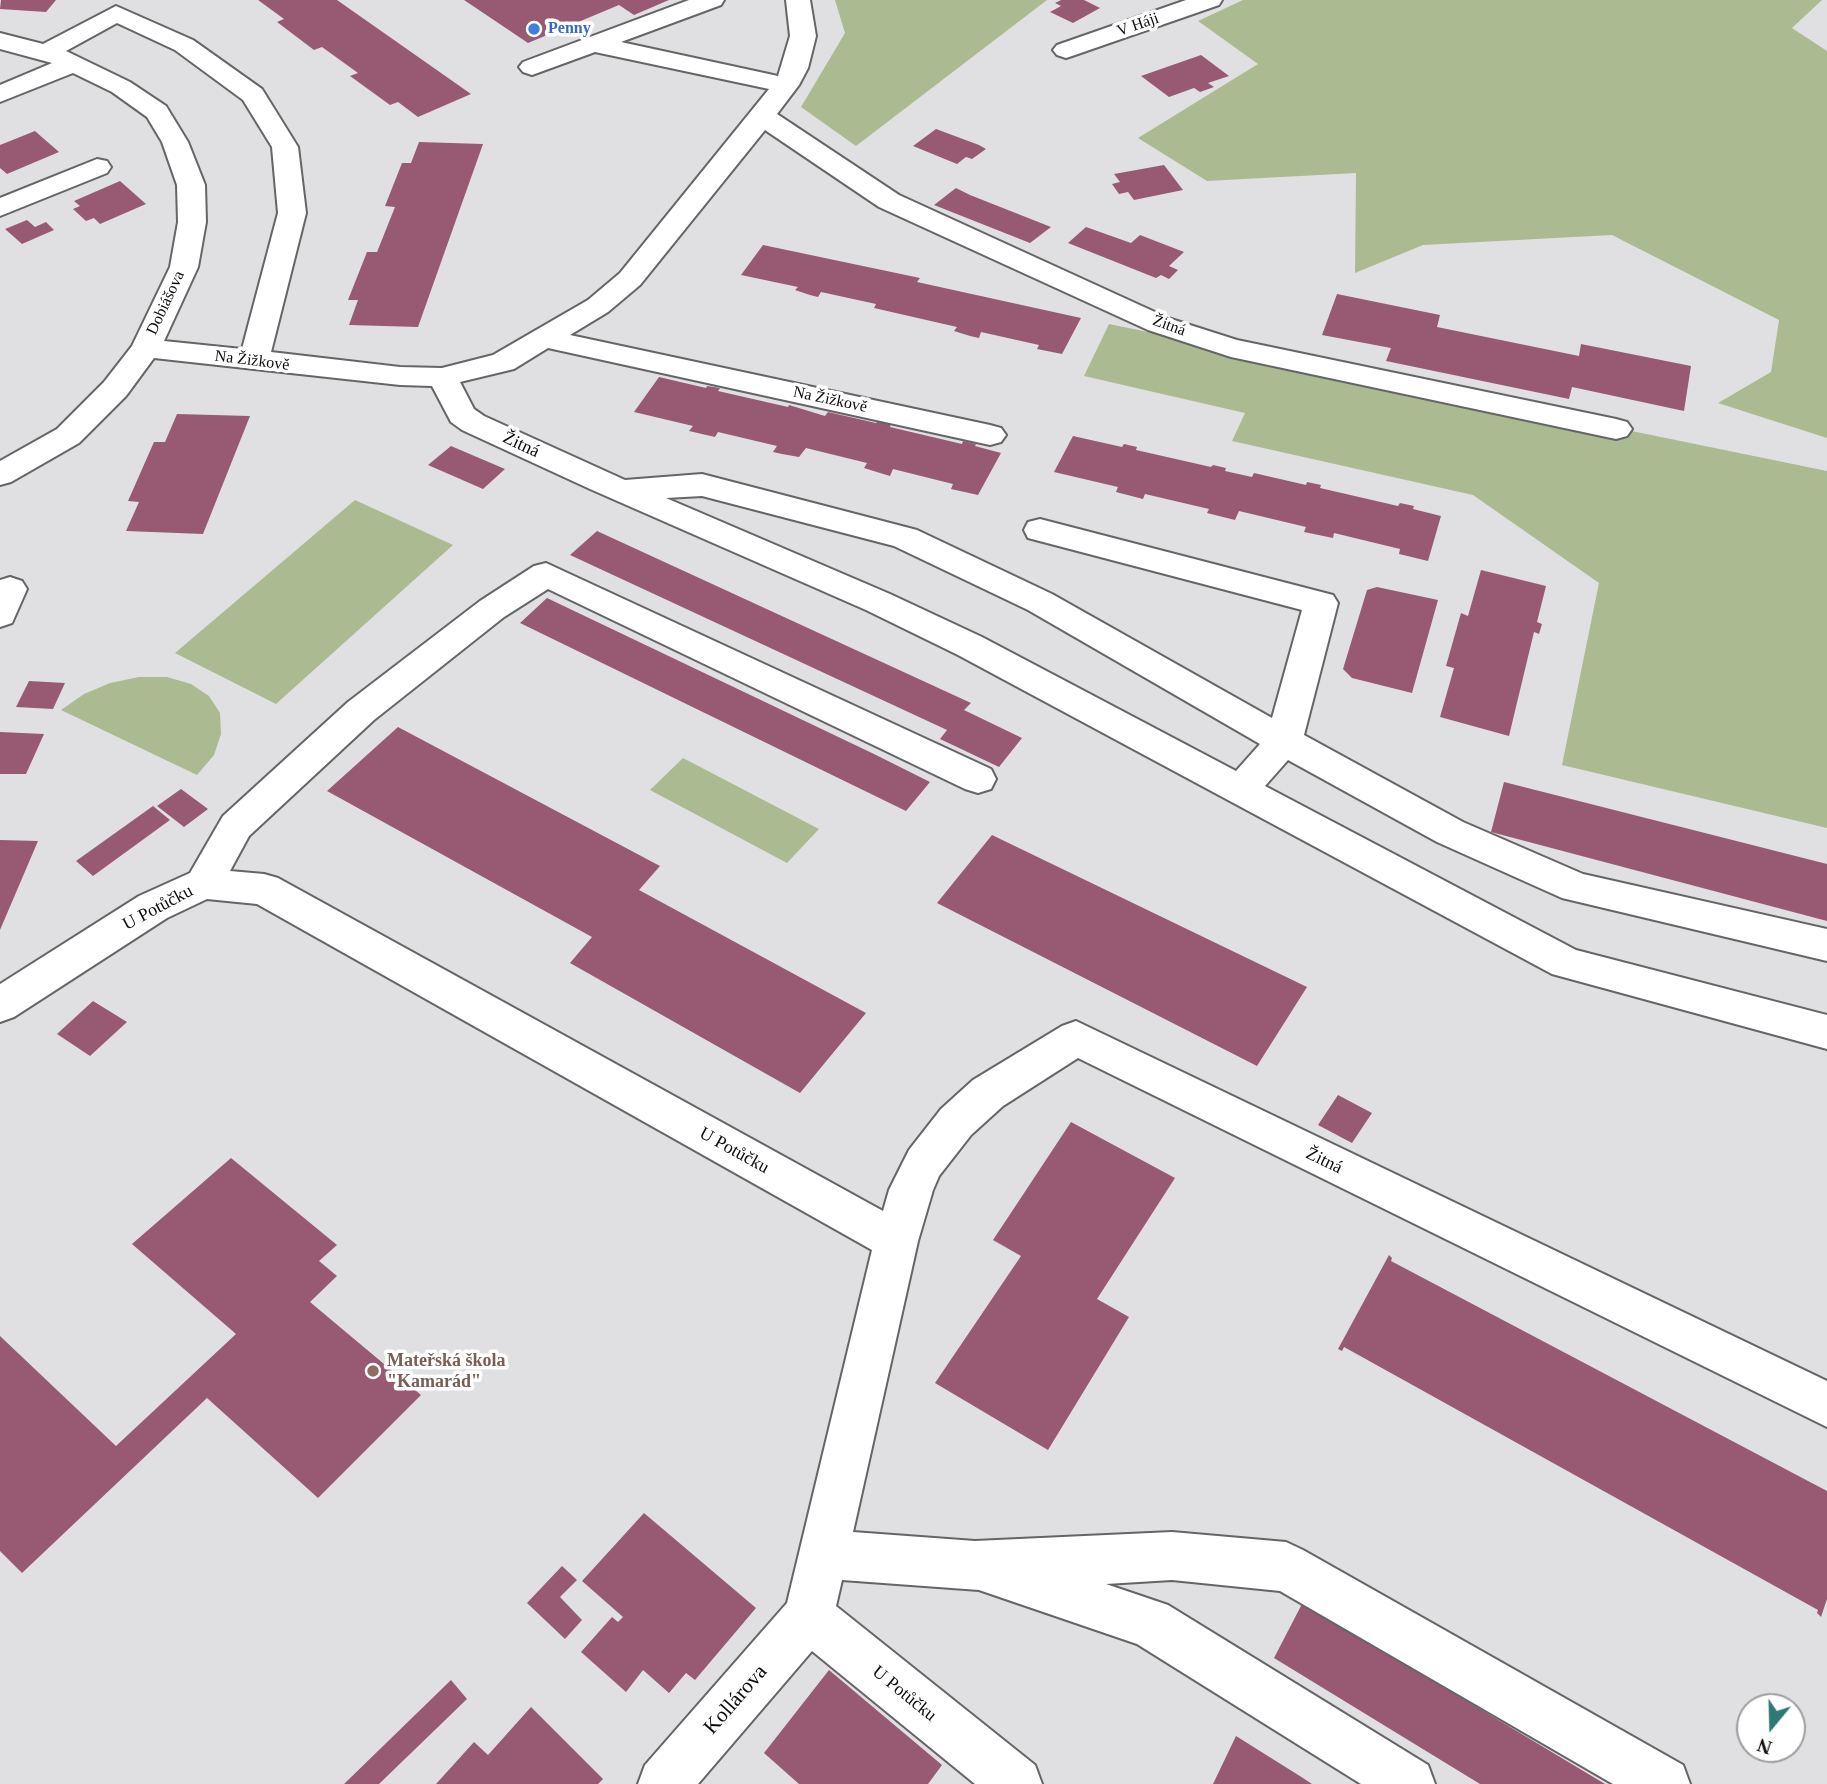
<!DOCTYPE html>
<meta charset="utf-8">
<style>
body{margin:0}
#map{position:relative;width:1827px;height:1784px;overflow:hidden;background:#e0e0e2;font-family:Georgia,serif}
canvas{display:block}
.north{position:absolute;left:1736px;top:1693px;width:70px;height:70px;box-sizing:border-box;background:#fff;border:2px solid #9e9e9e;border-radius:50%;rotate:199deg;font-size:19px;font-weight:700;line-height:28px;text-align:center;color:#0d0d0d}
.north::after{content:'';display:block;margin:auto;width:24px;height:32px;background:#2e7876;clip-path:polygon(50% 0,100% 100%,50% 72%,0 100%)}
</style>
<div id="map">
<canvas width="1827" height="1784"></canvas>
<div class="north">N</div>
</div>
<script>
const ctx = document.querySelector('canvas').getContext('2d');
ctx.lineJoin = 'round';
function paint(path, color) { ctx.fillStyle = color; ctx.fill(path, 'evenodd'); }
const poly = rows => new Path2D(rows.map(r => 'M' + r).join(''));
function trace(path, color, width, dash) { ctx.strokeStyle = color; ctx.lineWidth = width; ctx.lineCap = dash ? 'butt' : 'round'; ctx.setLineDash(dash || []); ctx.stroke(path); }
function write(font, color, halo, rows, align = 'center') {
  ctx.font = font + ' Georgia,serif'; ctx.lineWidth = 7; ctx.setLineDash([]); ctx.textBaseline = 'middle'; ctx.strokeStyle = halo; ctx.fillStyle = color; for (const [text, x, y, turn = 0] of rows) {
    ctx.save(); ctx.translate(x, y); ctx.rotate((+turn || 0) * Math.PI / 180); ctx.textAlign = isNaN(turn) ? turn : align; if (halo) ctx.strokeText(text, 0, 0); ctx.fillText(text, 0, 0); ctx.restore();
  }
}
const green = poly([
 [835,0,1047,0,856,146,801,107,845,33],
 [1243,0,1822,0,1792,28,1827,51,1827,438,1718,403,1771,372,1779,320,1612,235,1423,245,1355,273,1356,173,1207,181,1138,138,1258,64,1198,21],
 [1109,324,1827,471,1827,828,1562,765,1599,583,1473,495,1232,441,1245,413,1084,376],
 [355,500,453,545,276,704,175,653],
 [139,677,167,677,191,684,209,696,220,713,221,734,214,755,197,775,61,710,84,694,110,683],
 [683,758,819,829,787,863,650,790]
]);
const building = poly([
 [1,0,56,0,46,12,0,9],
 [258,0,337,0,471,94,418,117,398,102,390,105,350,76,358,73,322,47,314,50,277,22,284,19],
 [464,0,669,0,634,15,619,5,528,43],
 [1061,0,1084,0,1100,8,1073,23,1050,12,1061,6,1055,3],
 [1201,55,1229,76,1208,83,1214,87,1200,92,1194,88,1169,97,1141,76],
 [936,129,979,145,986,149,972,159,966,157,957,164,913,146],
 [35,131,59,152,7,174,0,168,0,145],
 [419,142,483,144,418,327,349,325,358,300,348,300,367,252,377,252,395,207,385,206,402,163,411,163],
 [1164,165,1183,190,1134,200,1128,192,1119,194,1112,184,1120,182,1114,174],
 [120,181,146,204,100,224,94,218,86,221,73,209,80,206,74,201],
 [956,188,970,195,1051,227,1030,243,934,205],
 [27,220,35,227,46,222,54,230,22,244,5,229],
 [1086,227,1131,243,1140,235,1184,252,1169,266,1178,270,1169,279,1161,275,1156,278,1068,243],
 [763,245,920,278,917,282,1081,318,1062,354,1037,349,1039,345,981,332,979,338,970,336,954,331,957,327,874,308,876,304,821,292,818,297,810,295,795,290,798,287,741,275],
 [1337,294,1440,315,1437,327,1579,356,1581,344,1691,366,1684,411,1572,387,1569,399,1386,361,1391,348,1322,335],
 [659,377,706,388,707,386,720,388,718,391,788,407,789,405,825,416,828,412,876,423,878,421,891,424,890,427,962,444,963,441,976,444,975,446,1001,453,978,495,951,489,953,484,893,469,890,476,880,473,864,468,867,463,806,448,799,457,782,454,773,452,777,446,718,432,715,437,689,431,693,426,634,412],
 [177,414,250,416,203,534,126,531,139,502,128,501,154,442,165,442],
 [1073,436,1122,447,1124,444,1137,447,1136,450,1211,467,1213,465,1226,468,1225,471,1252,477,1254,473,1306,485,1307,482,1321,485,1320,488,1398,506,1400,503,1414,506,1413,509,1441,516,1428,561,1399,554,1400,549,1334,533,1333,538,1304,532,1306,527,1239,511,1235,520,1207,513,1209,509,1145,494,1143,499,1116,492,1118,487,1054,472],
 [451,446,505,469,483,489,428,465],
 [597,531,971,703,964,710,1022,738,999,767,940,739,947,730,570,555],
 [1481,570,1546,586,1537,622,1542,624,1539,634,1534,632,1509,736,1440,717,1454,668,1446,666,1461,613,1468,616],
 [1377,587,1438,600,1412,693,1352,678,1343,669,1367,590],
 [547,598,874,754,930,782,906,811,520,623],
 [29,681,65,683,53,709,16,707],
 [398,727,660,866,639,890,866,1013,800,1093,570,963,592,937,327,791],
 [0,732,44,734,26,774,0,774],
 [1504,782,1827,864,1827,921,1491,832],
 [181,789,208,809,184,827,157,806],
 [153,806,170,820,93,876,76,861],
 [992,835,1307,987,1257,1066,937,903],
 [0,840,38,841,0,930],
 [93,1001,127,1022,90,1056,57,1034],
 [1338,1095,1372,1113,1352,1143,1318,1125],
 [1071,1122,1175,1178,1097,1299,1129,1317,1048,1450,935,1383,1021,1256,993,1240],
 [231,1158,337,1245,319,1261,337,1276,310,1302,421,1395,318,1498,207,1398,22,1573,0,1551,0,1336,116,1446,236,1334,132,1244],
 [1389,1255,1392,1258,1391,1261,1827,1491,1827,1599,1821,1617,1817,1613,1818,1610,1344,1347,1342,1351,1338,1349],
 [644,1513,756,1608,695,1680,686,1673,669,1693,643,1670,626,1692,581,1652,612,1617,618,1622,623,1617,582,1581],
 [562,1566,577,1580,560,1597,582,1620,565,1639,527,1603],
 [1303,1602,1337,1623,1605,1784,1480,1784,1274,1658],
 [829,1670,942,1765,928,1784,799,1784,764,1753],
 [451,1680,467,1699,379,1784,344,1784],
 [531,1707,603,1779,598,1784,436,1784,474,1742,488,1755],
 [1236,1736,1303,1778,1312,1784,1213,1784]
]);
const minor = poly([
 [689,0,724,0,721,5,621,42,778,76,790,36,786,0,810,0,816,36,808,68,799,85,777,114,899,195,1168,318,1237,340,1616,419,1627,422,1632,429,1627,436,1616,439,1231,357,1148,330,879,207,765,130,640,285,608,312,570,335,990,425,1001,428,1006,435,1001,442,990,445,548,348,514,369,460,382,474,409,484,416,625,480,702,474,917,530,1052,594,1272,718,1302,610,1028,538,1024,530,1028,522,1040,519,1333,595,1338,603,1304,735,1463,822,1583,874,1827,929,1827,961,1562,898,1437,842,1288,760,1265,786,1576,950,1827,1015,1827,1049,1552,974,958,655,866,610,590,489,462,430,451,422,432,386,400,385,154,358,126,396,79,443,11,482,0,485,0,461,57,429,104,382,132,346,170,267,178,222,177,185,162,142,147,117,112,92,73,73,0,102,0,85,52,63,0,49,0,33,43,44,116,6,193,40,262,89,298,147,306,213,271,352,400,367,442,368,493,355,588,300,620,273,769,89,595,52,532,75,523,72,519,67,523,62,689,0],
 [117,23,175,50,243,100,272,147,278,213,242,349,164,341,198,267,206,222,205,185,188,142,166,106,130,82,66,51,117,23],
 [702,496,894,546,1028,610,1260,744,1236,771,982,637,890,594,666,498,702,496],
 [1186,0,1222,0,1219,5,1075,55,1066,58,1057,55,1053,50,1057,45,1186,0],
 [97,159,107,161,111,167,107,173,0,216,0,198,97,159],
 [546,563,991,769,996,779,991,789,978,793,965,789,548,589,504,617,374,720,249,836,230,871,264,874,278,878,883,1211,889,1190,909,1150,941,1109,973,1080,1062,1026,1076,1021,1827,1381,1827,1427,1078,1058,1003,1106,971,1135,939,1176,933,1190,918,1241,853,1532,975,1541,1172,1532,1286,1542,1303,1550,1683,1765,1690,1784,1613,1784,1280,1591,1172,1580,1106,1584,1168,1605,1428,1765,1435,1784,1361,1784,1137,1644,979,1590,842,1580,836,1606,1035,1765,1042,1784,975,1784,812,1651,698,1784,638,1784,645,1765,787,1603,872,1250,257,904,207,899,167,918,14,1017,0,1022,0,984,139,896,190,873,223,816,348,702,480,601,534,566,546,563],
 [10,577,22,581,27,589,12,623,0,627,0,580,10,577]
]);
const markers = [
 [534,29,7,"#3f7fe0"],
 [373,1371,7,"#8d6e63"]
];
const farStreetnames = [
 ["V Háji",1138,25,-19],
 ["Dobiášova",166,303,-65],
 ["Žitná",1169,326,20],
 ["Na Žižkově",252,361,7],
 ["Na Žižkově",830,400,12]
];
const farShopnames = [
 ["Penny",548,29]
];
const streetNames = [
 ["Žitná",521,445,25],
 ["U Potůčku",158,908,-28],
 ["U Potůčku",734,1151,29],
 ["Žitná",1324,1161,26],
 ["U Potůčku",904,1694,39]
];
const educationNames = [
 ["Mateřská škola",387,1361],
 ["\"Kamarád\"",387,1382]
];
const nearStreetnames = [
 ["Kollárova",736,1700,-49]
];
paint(green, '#acba91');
paint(building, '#985a73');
trace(minor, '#656567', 4);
paint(minor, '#fff');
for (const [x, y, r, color] of markers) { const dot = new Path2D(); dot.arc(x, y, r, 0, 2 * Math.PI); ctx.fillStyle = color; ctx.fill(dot); trace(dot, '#fff', 2.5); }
write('16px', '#0d0d0d', '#fff', farStreetnames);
write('bold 16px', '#366cbe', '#fff', farShopnames, 'left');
write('18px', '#0d0d0d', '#fff', streetNames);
write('bold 18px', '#785e54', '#fff', educationNames, 'left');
write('21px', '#0d0d0d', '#fff', nearStreetnames);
</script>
